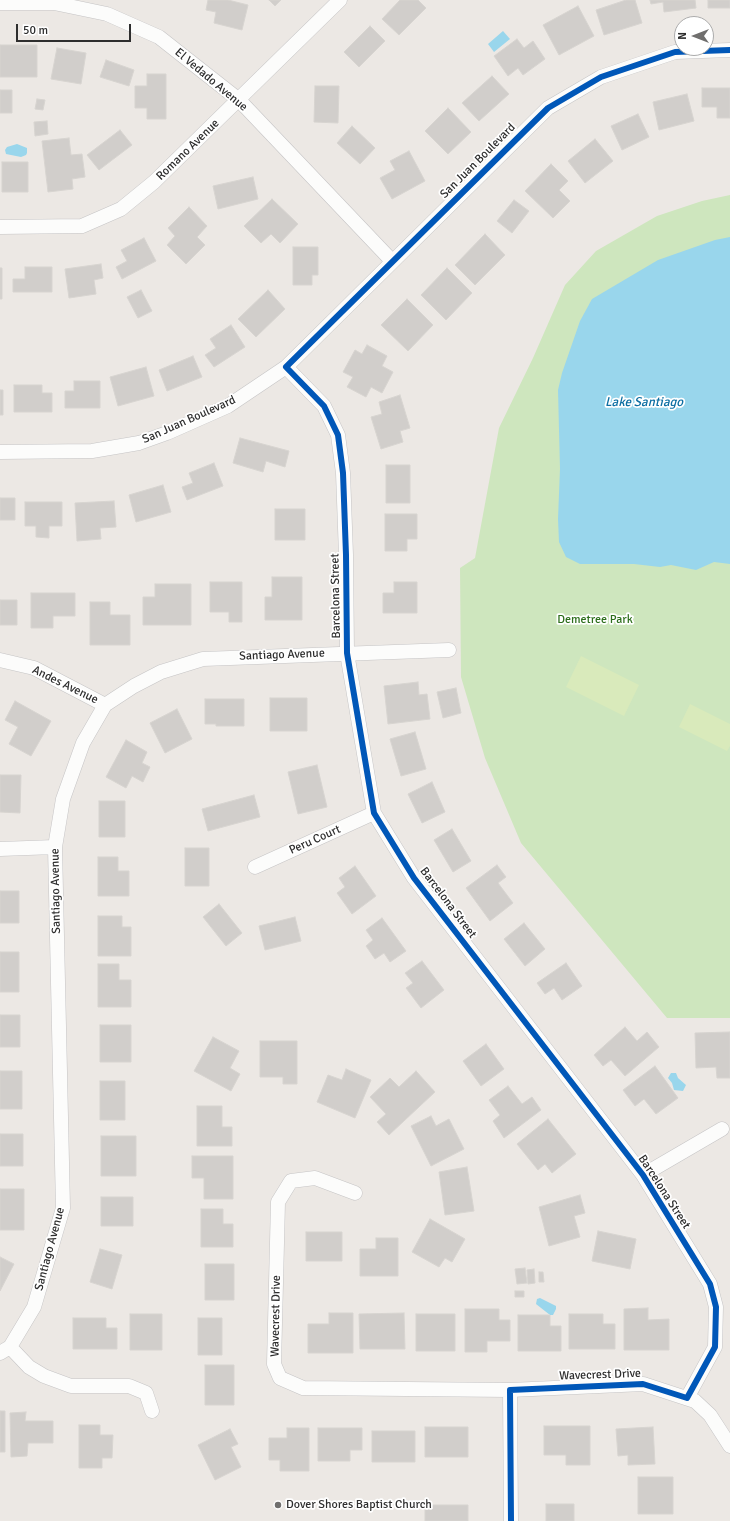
<!DOCTYPE html>
<style>
body{margin:0}
#map{position:relative;width:730px;height:1521px;overflow:hidden;background:#ece8e4;font-family:Signika,sans-serif}
canvas{display:block}
.north{position:absolute;left:674px;top:16px;width:40px;height:40px;box-sizing:border-box;background:#fff;border:1px solid #ababab;border-radius:50%;rotate:270deg;font-size:11px;font-weight:700;line-height:16px;text-align:center;color:#2e2e2e}
.north::after{content:'';display:block;margin:auto;width:14px;height:18px;background:#706f6e;clip-path:polygon(50% 0,100% 100%,50% 72%,0 100%)}
.scale{position:absolute;left:16px;top:24px;width:115px;height:18px;box-sizing:border-box;border:2px solid #2e2e2e;border-top:0;padding-left:5px;font-size:12px;line-height:14px;white-space:nowrap;color:#2e2e2e;-webkit-text-stroke:3px #fff;paint-order:stroke}
</style>
<div id="map">
<canvas width="730" height="1521"></canvas>
<div class="north">N</div>
<div class="scale">50 m</div>
</div>
<script>
const ctx = document.querySelector('canvas').getContext('2d');
ctx.lineJoin = 'round';
function paint(path, color) { ctx.fillStyle = color; ctx.fill(path, 'evenodd'); }
const poly = rows => new Path2D(rows.map(r => 'M' + r).join(''));
function trace(path, color, width, dash) { ctx.strokeStyle = color; ctx.lineWidth = width; ctx.lineCap = dash ? 'butt' : 'round'; ctx.setLineDash(dash || []); ctx.stroke(path); }
function write(font, color, halo, rows, align = 'center') {
  ctx.font = font + ' Signika,sans-serif'; ctx.lineWidth = 3.5; ctx.setLineDash([]); ctx.textBaseline = 'middle'; ctx.strokeStyle = halo; ctx.fillStyle = color; for (const [text, x, y, turn = 0] of rows) {
    ctx.save(); ctx.translate(x, y); ctx.rotate((+turn || 0) * Math.PI / 180); ctx.textAlign = isNaN(turn) ? turn : align; if (halo) ctx.strokeText(text, 0, 0); ctx.fillText(text, 0, 0); ctx.restore();
  }
}
const green = poly([
 [730,195,730,1018,667,1018,521,843,485,758,461,677,460,568,475,558,499,428,533,358,565,285,596,251,657,216,702,201]
]);
const pitch = poly([
 [581,656,639,685,624,716,566,687],
 [690,704,730,724,730,746,727,751,679,727]
]);
const water = poly([
 [503,31,510,39,494,52,488,44],
 [17,144,27,148,27,153,26,155,21,157,6,154,5,150,7,147],
 [730,237,730,564,714,562,696,570,671,565,660,567,634,564,580,564,566,557,559,542,558,519,560,469,558,390,562,373,580,321,592,299,658,260,715,240],
 [671,1073,676,1073,678,1078,686,1085,683,1091,674,1090,672,1083,668,1078],
 [540,1298,556,1306,556,1309,553,1315,550,1315,536,1304,537,1299]
]);
const building = poly([
 [208,0,228,0,248,5,242,30,214,23,216,12,206,10,208,0],
 [269,0,281,0,275,6,269,0],
 [400,0,418,0,426,8,399,35,382,19,400,0],
 [626,0,635,0,642,23,604,35,596,10,626,0],
 [650,0,695,0,696,8,664,12,663,2,651,4,650,0],
 [708,0,730,0,730,8,708,8,708,0],
 [578,6,594,36,559,55,543,25,578,6],
 [370,26,385,41,359,67,344,52,370,26],
 [517,39,524,48,533,41,545,59,523,75,518,68,508,76,494,56,517,39],
 [0,45,37,45,37,77,0,77,0,45],
 [57,48,86,53,81,84,51,79,57,48],
 [106,60,134,70,129,86,100,77,106,60],
 [147,74,166,74,166,119,147,119,147,108,135,108,135,86,147,86,147,74],
 [492,76,509,94,479,121,462,103,492,76],
 [315,86,339,86,338,123,314,122,315,86],
 [702,88,730,88,730,118,717,118,717,107,702,107,702,88],
 [0,90,12,90,12,113,0,113,0,90],
 [687,94,694,121,659,130,653,102,687,94],
 [37,99,45,100,43,110,35,109,37,99],
 [448,108,471,132,448,154,425,131,448,108],
 [638,114,649,137,622,150,611,126,638,114],
 [47,121,48,134,35,136,34,122,47,121],
 [352,126,375,148,360,164,337,143,352,126],
 [120,130,132,145,99,170,87,155,120,130],
 [69,138,71,155,82,154,85,177,72,179,73,189,48,192,42,141,69,138],
 [595,139,613,161,585,183,568,161,595,139],
 [409,151,425,181,392,199,380,178,395,170,390,161,409,151],
 [2,162,28,162,28,192,2,192,2,162],
 [551,164,568,181,559,190,570,201,553,218,525,191,551,164],
 [253,177,258,199,218,209,213,186,253,177],
 [272,199,298,224,280,243,271,234,261,243,244,226,272,199],
 [514,200,529,211,512,233,497,221,514,200],
 [189,207,207,226,197,237,205,245,186,264,167,245,175,236,168,228,189,207],
 [485,234,505,255,475,285,455,265,485,234],
 [144,238,156,261,122,279,116,267,127,261,121,250,144,238],
 [293,247,318,247,318,275,312,275,312,285,293,285,293,247],
 [101,264,103,278,94,280,96,294,69,298,65,269,101,264],
 [25,267,52,267,52,292,13,292,13,279,25,279,25,267],
 [0,268,2,268,2,299,0,299,0,268],
 [447,268,472,293,446,320,421,295,447,268],
 [141,290,152,311,138,318,127,297,141,290],
 [268,290,285,309,256,337,238,319,268,290],
 [407,299,433,325,408,351,381,325,407,299],
 [231,325,245,347,214,367,205,355,216,348,210,339,231,325],
 [367,345,387,356,382,366,393,372,382,393,371,387,366,397,347,387,353,377,343,372,355,350,362,354,367,345],
 [193,356,202,377,167,391,159,370,193,356],
 [146,367,154,396,118,406,110,377,146,367],
 [74,381,100,381,100,408,65,408,65,391,74,391,74,381],
 [14,385,42,385,42,393,52,393,52,412,14,412,14,385],
 [0,390,3,390,3,415,0,415,0,390],
 [400,395,410,428,400,431,403,442,381,449,371,417,382,414,379,402,400,395],
 [240,438,289,451,285,467,266,461,263,472,233,463,240,438],
 [214,463,223,486,187,500,182,487,193,483,189,473,214,463],
 [386,465,410,465,410,503,386,503,386,465],
 [163,485,171,512,136,522,129,495,163,485],
 [0,498,15,498,15,520,0,520,0,498],
 [114,501,116,527,100,528,101,539,77,541,75,503,114,501],
 [25,502,62,502,62,526,49,526,49,538,36,537,36,526,25,526,25,502],
 [275,509,305,509,305,540,275,540,275,509],
 [385,514,417,514,417,539,407,539,407,551,385,551,385,514],
 [272,577,302,577,302,620,265,620,265,597,272,597,272,577],
 [210,582,242,582,242,622,229,622,229,612,210,612,210,582],
 [394,582,417,582,417,613,383,613,383,593,394,593,394,582],
 [155,584,191,584,191,625,143,625,143,597,155,597,155,584],
 [31,593,75,593,75,616,53,616,53,628,31,628,31,593],
 [0,600,17,600,17,625,0,625,0,600],
 [90,602,110,602,110,615,130,615,130,645,90,645,90,602],
 [418,682,419,695,427,694,430,719,388,724,384,686,418,682],
 [456,688,461,713,443,718,437,692,456,688],
 [270,698,307,698,307,731,270,731,270,698],
 [205,699,244,699,244,726,216,726,216,724,205,724,205,699],
 [15,701,51,721,31,756,9,744,18,727,5,720,15,701],
 [177,709,192,739,165,753,150,723,177,709],
 [415,732,426,769,401,776,390,739,415,732],
 [126,740,147,752,142,763,150,767,143,782,132,776,126,788,106,777,126,740],
 [317,765,327,807,298,814,288,772,317,765],
 [0,775,21,775,20,813,0,812,0,775],
 [432,782,445,812,422,823,408,794,432,782],
 [254,795,260,817,208,831,202,809,254,795],
 [99,801,125,801,125,837,99,837,99,801],
 [452,829,471,861,453,872,434,840,452,829],
 [185,848,209,848,209,886,185,886,185,848],
 [98,857,118,857,118,871,129,871,129,896,98,896,98,857],
 [497,865,506,877,498,883,513,903,490,921,466,888,497,865],
 [355,866,376,896,352,914,337,893,345,887,339,878,355,866],
 [0,891,19,891,19,923,0,923,0,891],
 [219,904,242,933,226,946,203,917,219,904],
 [98,916,122,916,122,927,131,927,131,956,98,956,98,916],
 [295,917,301,941,265,950,259,926,295,917],
 [382,918,406,951,390,962,384,953,375,959,366,946,373,940,366,930,382,918],
 [524,923,545,949,525,966,504,939,524,923],
 [0,952,19,952,19,992,0,992,0,952],
 [422,961,444,990,421,1008,406,988,413,983,405,973,422,961],
 [566,963,582,986,562,1000,554,988,545,994,537,983,566,963],
 [98,964,119,964,119,980,131,980,131,1007,98,1007,98,964],
 [0,1015,20,1015,20,1047,0,1047,0,1015],
 [100,1025,131,1025,131,1062,100,1062,100,1025],
 [625,1027,637,1041,647,1032,659,1047,625,1076,611,1060,603,1066,594,1055,625,1027],
 [730,1032,730,1078,717,1078,716,1067,696,1068,695,1033,730,1032],
 [213,1037,239,1051,230,1068,240,1074,231,1091,194,1071,213,1037],
 [260,1041,297,1041,297,1084,283,1084,283,1077,260,1077,260,1041],
 [486,1044,504,1069,481,1086,463,1061,486,1044],
 [655,1066,678,1098,656,1114,644,1099,635,1106,623,1090,655,1066],
 [346,1069,371,1080,355,1118,317,1102,328,1075,342,1080,346,1069],
 [0,1071,22,1071,22,1109,0,1109,0,1071],
 [416,1071,435,1092,389,1135,377,1122,386,1114,370,1097,390,1078,399,1087,416,1071],
 [100,1081,125,1081,125,1120,100,1120,100,1081],
 [508,1086,522,1104,532,1097,541,1110,504,1138,493,1121,500,1115,489,1100,508,1086],
 [197,1106,222,1106,222,1127,232,1127,232,1146,197,1146,197,1106],
 [431,1116,436,1126,449,1119,464,1149,431,1166,411,1126,431,1116],
 [548,1119,576,1154,552,1173,545,1164,538,1170,517,1144,548,1119],
 [0,1134,23,1134,23,1166,0,1166,0,1134],
 [101,1136,136,1136,136,1176,101,1176,101,1136],
 [192,1156,233,1156,233,1199,204,1199,204,1178,192,1178,192,1156],
 [467,1167,474,1211,445,1215,439,1172,467,1167],
 [0,1189,24,1189,24,1230,0,1230,0,1189],
 [580,1195,585,1213,574,1216,580,1237,549,1246,539,1207,580,1195],
 [101,1197,133,1197,133,1226,101,1226,101,1197],
 [201,1209,223,1209,223,1224,233,1224,233,1247,201,1247,201,1209],
 [430,1219,465,1239,452,1262,445,1258,439,1267,412,1252,430,1219],
 [598,1231,636,1239,630,1269,592,1261,598,1231],
 [306,1232,342,1232,342,1261,306,1261,306,1232],
 [376,1238,398,1238,398,1276,360,1276,360,1249,376,1249,376,1238],
 [100,1249,122,1255,112,1289,90,1282,100,1249],
 [0,1257,14,1264,0,1291,0,1257],
 [205,1264,234,1264,234,1300,205,1300,205,1264],
 [525,1268,527,1283,517,1284,515,1269,525,1268],
 [534,1269,535,1283,528,1284,527,1270,534,1269],
 [539,1272,543,1272,544,1282,539,1282,539,1272],
 [515,1291,524,1291,524,1297,515,1297,515,1291],
 [648,1308,648,1320,669,1319,669,1350,624,1350,624,1309,648,1308],
 [465,1309,499,1309,499,1320,510,1320,510,1341,487,1341,487,1352,465,1352,465,1309],
 [329,1313,353,1313,353,1353,308,1353,308,1324,329,1324,329,1313],
 [404,1313,405,1349,360,1349,359,1314,404,1313],
 [130,1314,162,1314,162,1350,130,1350,130,1314],
 [416,1314,455,1314,455,1351,416,1351,416,1314],
 [569,1314,603,1314,603,1324,615,1324,615,1349,569,1349,569,1314],
 [518,1315,550,1315,550,1326,561,1326,561,1351,518,1351,518,1315],
 [73,1318,106,1318,106,1328,117,1328,117,1349,73,1349,73,1318],
 [198,1318,222,1318,222,1355,198,1355,198,1318],
 [205,1365,234,1365,234,1405,205,1405,205,1365],
 [0,1411,5,1411,5,1452,0,1452,0,1411],
 [26,1412,25,1421,53,1421,53,1443,28,1443,27,1456,11,1457,10,1413,26,1412],
 [79,1425,100,1425,100,1435,113,1435,112,1458,102,1458,102,1468,79,1468,79,1425],
 [544,1426,590,1426,590,1465,566,1465,566,1455,544,1455,544,1426],
 [425,1427,468,1427,468,1457,425,1457,425,1427],
 [653,1427,655,1464,628,1465,628,1455,618,1456,616,1429,653,1427],
 [287,1428,309,1428,309,1471,280,1471,280,1460,269,1460,269,1438,287,1438,287,1428],
 [318,1428,362,1428,362,1450,350,1450,350,1461,318,1461,318,1428],
 [230,1429,238,1444,231,1447,241,1467,215,1480,198,1445,230,1429],
 [372,1431,415,1431,415,1462,372,1462,372,1431],
 [638,1477,673,1477,673,1514,638,1514,638,1477],
 [546,1504,574,1504,574,1521,546,1521,546,1504],
 [425,1505,468,1505,468,1521,425,1521,425,1505]
]);
const minor = poly([
 [0,3,54,3,107,14,159,37,239,100,392,261],
 [0,227,82,226,121,209,154,182,340,0],
 [286,367,324,406,338,435,343,473,346,555,347,653,374,813,414,878,643,1175,710,1284,716,1307,715,1347,687,1398],
 [0,452,92,451,139,443,167,433,228,406,286,367,548,108,601,77,675,52,730,50],
 [0,660,34,668,105,705],
 [0,849,55,847],
 [255,867,374,813],
 [643,1175,722,1129],
 [355,1193,315,1178,291,1181,278,1202,274,1364,280,1378,303,1388,510,1390,643,1384,695,1401,710,1415,730,1446],
 [10,1347,29,1367,44,1376,71,1386,129,1386,146,1393,152,1411],
 [0,1353,10,1347,34,1307,63,1208,55,847,63,799,83,743,105,705,134,686,161,672,203,659,449,650],
 [510,1390,511,1521]
]);
const cycleway = poly([
 [511,1521,510,1390,643,1384,687,1398,715,1347,716,1307,710,1284,643,1175,414,878,374,813,347,653,346,555,343,473,338,435,324,406,286,367,548,108,601,77,675,52,730,50]
]);
const markers = [
 [278,1505,4,"#706f6e"]
];
const streetNames = [
 ["El Vedado Avenue",211,80,40],
 ["Romano Avenue",188,150,-44],
 ["San Juan Boulevard",478,161,-45],
 ["San Juan Boulevard",189,420,-24],
 ["Barcelona Street",336,596,-91],
 ["Santiago Avenue",282,655,-2],
 ["Andes Avenue",65,685,26],
 ["Peru Court",315,840,-24],
 ["Santiago Avenue",56,891,-91],
 ["Barcelona Street",448,903,53],
 ["Barcelona Street",664,1192,57],
 ["Santiago Avenue",50,1249,-75],
 ["Wavecrest Drive",276,1316,-89],
 ["Wavecrest Drive",600,1375,-2]
];
const parkNames = [
 ["Demetree Park",595,620]
];
const poiNames = [
 ["Dover Shores Baptist Church",286,1505]
];
const waterNames = [
 ["Lake Santiago",644,403]
];
paint(green, '#cee6be');
paint(pitch, '#d9eabb');
paint(water, '#99d6ec');
paint(building, '#d1cecb');
trace(building, '#d7d4d0', 1);
trace(minor, '#c5c4c5', 15);
trace(minor, '#fcfcfb', 14);
trace(cycleway, '#0057b8', 6);
for (const [x, y, r, color] of markers) { const dot = new Path2D(); dot.arc(x, y, r, 0, 2 * Math.PI); ctx.fillStyle = color; ctx.fill(dot); trace(dot, '#fff', 1.5); }
write('12px', '#2e2e2e', '#fff', streetNames);
write('12px', '#2c6e1b', '#fff', parkNames);
write('12px', '#2e2e2e', '#fff', poiNames, 'left');
write('italic 13px', '#0d6fa3', '#fff', waterNames);
</script>
